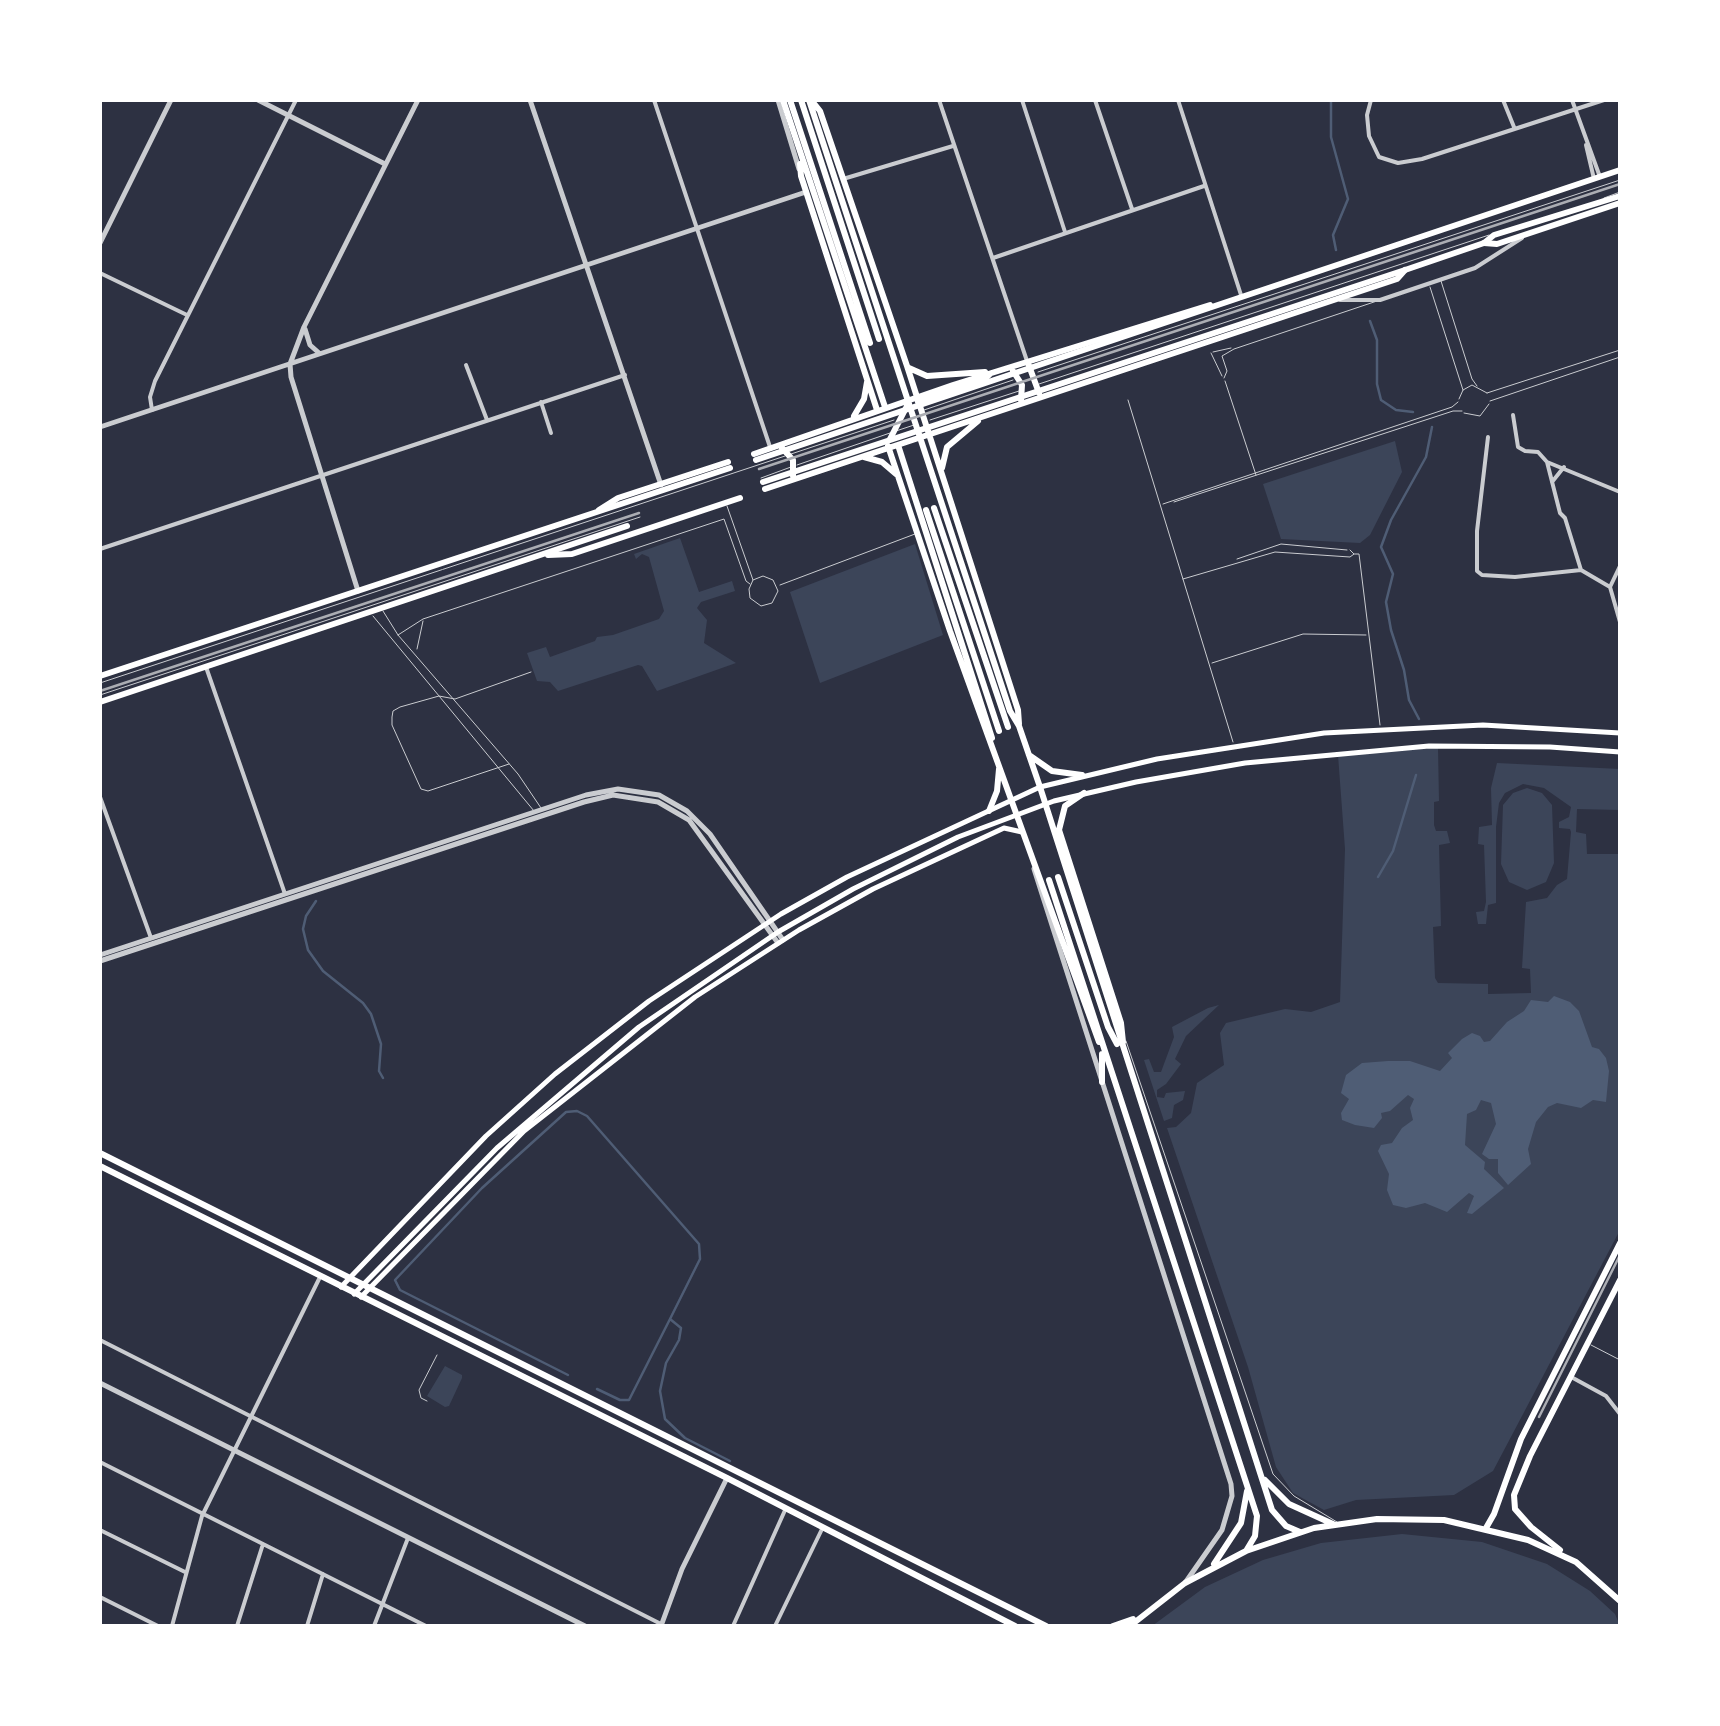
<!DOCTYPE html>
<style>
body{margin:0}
#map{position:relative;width:1720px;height:1726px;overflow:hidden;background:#2d3142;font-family:Overpass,sans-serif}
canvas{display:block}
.frame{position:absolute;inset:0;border:102px solid #fff;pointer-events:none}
</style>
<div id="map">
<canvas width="1720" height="1726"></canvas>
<div class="frame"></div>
</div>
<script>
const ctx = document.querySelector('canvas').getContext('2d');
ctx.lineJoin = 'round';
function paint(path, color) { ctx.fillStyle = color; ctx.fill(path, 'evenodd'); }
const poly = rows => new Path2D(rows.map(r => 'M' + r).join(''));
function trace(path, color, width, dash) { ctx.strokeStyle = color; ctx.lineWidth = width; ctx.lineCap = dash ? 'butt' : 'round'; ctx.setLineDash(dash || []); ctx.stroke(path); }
const green = poly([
 [1395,441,1402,472,1370,535,1360,543,1281,539,1263,484],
 [680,538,699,592,732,581,735,591,701,602,697,608,707,620,704,643,736,663,657,691,642,666,638,665,558,691,550,682,537,681,527,653,546,647,550,657,595,641,597,637,613,635,659,619,664,611,649,557,642,554,636,559,634,554],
 [915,544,943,635,820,683,790,592],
 [1438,748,1439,801,1434,802,1434,825,1436,831,1447,831,1450,843,1439,845,1441,926,1433,927,1435,978,1438,983,1488,984,1488,994,1531,993,1530,969,1522,968,1526,902,1547,898,1557,885,1567,879,1571,832,1570,829,1559,828,1559,822,1569,817,1571,807,1544,788,1523,784,1505,793,1499,803,1496,827,1496,903,1488,905,1486,924,1478,924,1476,912,1484,911,1486,902,1484,845,1478,844,1479,827,1492,825,1491,788,1497,763,1620,769,1620,810,1577,809,1576,832,1586,834,1587,854,1620,854,1620,1230,1493,1471,1454,1495,1356,1500,1324,1510,1293,1493,1276,1467,1248,1367,1167,1128,1176,1127,1191,1113,1197,1083,1224,1065,1220,1033,1226,1023,1285,1009,1311,1012,1340,1002,1345,849,1338,755],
 [1527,788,1542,793,1552,805,1554,863,1546,882,1527,890,1509,882,1501,864,1503,805,1513,793],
 [1219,1005,1186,1036,1175,1059,1181,1064,1166,1084,1157,1090,1157,1097,1164,1098,1166,1093,1185,1091,1183,1100,1174,1105,1172,1118,1164,1121,1144,1060,1149,1059,1154,1072,1161,1072,1174,1037,1172,1027,1208,1008],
 [445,1366,462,1375,462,1378,449,1406,445,1407,427,1396],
 [1402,1534,1482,1542,1547,1564,1590,1591,1615,1614,1620,1626,1152,1626,1205,1587,1263,1560,1321,1543]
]);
const water = poly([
 [1554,996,1570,1002,1579,1011,1592,1047,1599,1049,1606,1058,1609,1071,1606,1102,1593,1100,1581,1108,1557,1103,1548,1107,1536,1122,1528,1149,1531,1164,1508,1185,1498,1173,1498,1159,1489,1159,1482,1154,1496,1124,1491,1103,1481,1100,1476,1110,1467,1114,1465,1145,1485,1162,1484,1169,1504,1188,1472,1214,1467,1213,1474,1196,1469,1193,1447,1212,1425,1203,1406,1208,1393,1205,1387,1190,1389,1174,1378,1151,1381,1145,1392,1143,1402,1128,1413,1120,1410,1108,1414,1099,1408,1095,1390,1111,1381,1113,1382,1118,1374,1128,1355,1125,1342,1120,1341,1113,1349,1099,1341,1093,1346,1075,1362,1063,1388,1061,1410,1061,1440,1071,1452,1058,1448,1053,1462,1039,1472,1033,1480,1036,1484,1042,1490,1041,1507,1022,1524,1011,1531,1000,1548,1002]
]);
const stream = poly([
 [1331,100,1331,137,1348,199,1333,235,1336,250],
 [1370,321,1377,340,1377,384,1381,400,1396,410,1413,412],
 [1419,719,1409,700,1404,670,1391,630,1386,602,1393,574,1381,547,1391,520,1426,457,1432,427],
 [1378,877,1393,851,1416,775],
 [316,901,306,916,303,929,308,950,323,971,363,1003,371,1014,381,1044,379,1071,383,1078],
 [568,1375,400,1290,395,1280,482,1188,566,1112,577,1111,587,1116,699,1244,700,1259,670,1319],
 [597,1389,620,1400,629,1400,670,1319,681,1328,679,1340,666,1363,660,1391,665,1419,685,1438,730,1461]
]);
const service = poly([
 [1604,198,1620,192],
 [1441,281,1472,379,1477,386],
 [1430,287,1463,390],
 [1213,352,1231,348],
 [1211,353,1222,376],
 [1038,372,1620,180],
 [1224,378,1227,371,1222,356,1234,349,1377,301],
 [1225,381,1256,475],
 [1039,384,1489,235],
 [1487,393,1620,350],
 [1459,399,1463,390,1472,385,1487,393],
 [1128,400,1233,742],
 [1490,401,1620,357],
 [924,410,1013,380],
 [1464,413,1480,416,1489,404],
 [930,420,1019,391],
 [896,431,914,425],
 [791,454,894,420],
 [797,465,890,433],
 [761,478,791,467],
 [1174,502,1453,411,1462,411],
 [1163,504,1452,407,1458,402],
 [727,506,753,580,749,589,750,598,761,606,772,603,778,591,773,580,763,576,753,580],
 [1354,554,1359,554,1380,725],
 [1237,559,1281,544,1347,550],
 [1183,579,1275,552,1350,557,1354,554,1350,550],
 [780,585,915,534],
 [383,611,398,635,518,774,541,808],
 [373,616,534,811],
 [398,635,423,619,724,519,746,581,750,584],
 [417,649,423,621],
 [1212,663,1303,634,1366,635],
 [100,683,785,456],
 [100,695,640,517],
 [509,764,428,791,421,789,392,725,392,717,393,711,400,707,439,696,455,699,531,672],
 [1126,1041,1273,1474,1294,1496,1337,1522],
 [1591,1345,1620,1360],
 [427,1401,421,1398,419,1390,437,1355]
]);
const minor = poly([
 [654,100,770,447],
 [939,100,1027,361],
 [1022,100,1065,232],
 [1095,100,1132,209],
 [1178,100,1241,295],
 [1371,100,1367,115,1369,136,1379,157,1398,163,1422,159,1604,100],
 [1395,100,1413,100],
 [1503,100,1514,127],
 [1572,100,1600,177],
 [1586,145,1594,179],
 [843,179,953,146],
 [993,258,1204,186],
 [100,273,187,315],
 [1340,300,1380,300,1475,268,1522,238],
 [466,365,487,420],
 [541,402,551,433],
 [152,410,150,397,155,381,296,100],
 [1513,415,1518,447,1525,451,1538,452,1547,462,1560,513,1565,518,1581,570],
 [1488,437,1477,531,1477,571,1482,575,1515,577,1581,570,1610,587,1620,622],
 [1547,462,1620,492],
 [1552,482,1564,467],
 [100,549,625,375],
 [1610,587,1620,566],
 [206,667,285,894],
 [100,797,151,938],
 [100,1340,661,1624],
 [1573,1378,1606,1396,1620,1414],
 [100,1462,426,1626],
 [100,1530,185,1572],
 [100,1597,158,1626],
 [172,1626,202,1516,320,1277],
 [237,1626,263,1544],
 [307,1626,323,1574],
 [374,1626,408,1538],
 [733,1626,786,1508],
 [775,1626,823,1527]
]);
const tertiary = poly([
 [258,100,385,164],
 [530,100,661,485],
 [778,100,799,169],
 [100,243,171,100],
 [305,329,310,345,319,353],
 [100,427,806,192],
 [358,591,291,377,290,364,304,327,418,100],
 [1034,869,1231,1484,1232,1496,1222,1530,1185,1583],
 [100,955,586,795,618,789,659,795,687,811,710,834,783,940],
 [100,961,584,802,613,795,658,802,689,820,778,943],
 [100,1383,585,1626],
 [661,1626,682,1569,727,1478]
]);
const secondary = poly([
 [341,1287,486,1136,555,1074,649,1001,781,914,847,877,1040,787,1157,759,1324,733,1483,725,1620,733],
 [354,1294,497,1148,639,1027,778,932,853,889,958,837,1054,801,1136,782,1245,763,1429,746,1550,747,1620,752],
 [361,1297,524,1131,695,997,799,930,873,889,1004,828,1022,832]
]);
const primary = poly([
 [783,100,885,407],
 [790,100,870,343],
 [801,100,879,339],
 [809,100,1010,711,1019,726,1040,787,1272,1510,1286,1526,1300,1532],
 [812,101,820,111,907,366,1018,710,1019,724],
 [800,164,801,176,877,410],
 [1484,243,1497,244,1620,203],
 [1028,363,1039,393],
 [909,368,927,376,985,372],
 [1013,371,1022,385,1021,400],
 [918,402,985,379,990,374],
 [854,416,864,399,867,382],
 [890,439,907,406],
 [898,445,992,738],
 [888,446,950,631,1099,1042],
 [782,448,793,460,793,476],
 [754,454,953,385,1210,305],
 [864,457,882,462,896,474],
 [942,468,947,447,978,421],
 [765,489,1397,279,1405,270],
 [934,508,1008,727],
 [599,510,618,498,728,462],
 [926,510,999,731],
 [548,555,572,554,740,498],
 [1029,755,1052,771,1082,775],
 [1084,793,1065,806,1059,830,1121,1023,1123,1042],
 [989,811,997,791,999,769],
 [1058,877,1108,1027,1117,1044],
 [1049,880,1257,1516,1255,1536,1246,1551],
 [1102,1082,1102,1054],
 [100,1153,1046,1626],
 [100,1166,727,1478,1015,1626],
 [1265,1480,1289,1504,1333,1524],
 [1486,1528,1494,1514,1521,1439,1620,1243],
 [1560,1550,1531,1527,1515,1509,1514,1495,1530,1456,1620,1280],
 [1214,1564,1241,1523,1247,1491],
 [1113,1626,1133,1619],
 [1130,1626,1185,1583,1246,1551,1314,1528,1377,1519,1444,1520,1528,1540,1576,1562,1620,1601]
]);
const trunk = poly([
 [756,460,1620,170],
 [763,482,1405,270,1484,243,1494,235,1620,196],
 [100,676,730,468],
 [100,702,627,526]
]);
const tram = poly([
 [759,469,1620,184],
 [100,691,639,513]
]);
const rail = poly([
 [1539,1417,1620,1255]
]);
paint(green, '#3c4559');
paint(water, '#4f5d75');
trace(stream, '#4f5d75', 2.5);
trace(service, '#caccd0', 1);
trace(minor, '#caccd0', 4);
trace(tertiary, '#caccd0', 5);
trace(secondary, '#fff', 5);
trace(primary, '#fff', 6);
trace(trunk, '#fff', 6);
trace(tram, '#abadb3', 2.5);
trace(rail, '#abadb3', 2.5);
</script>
